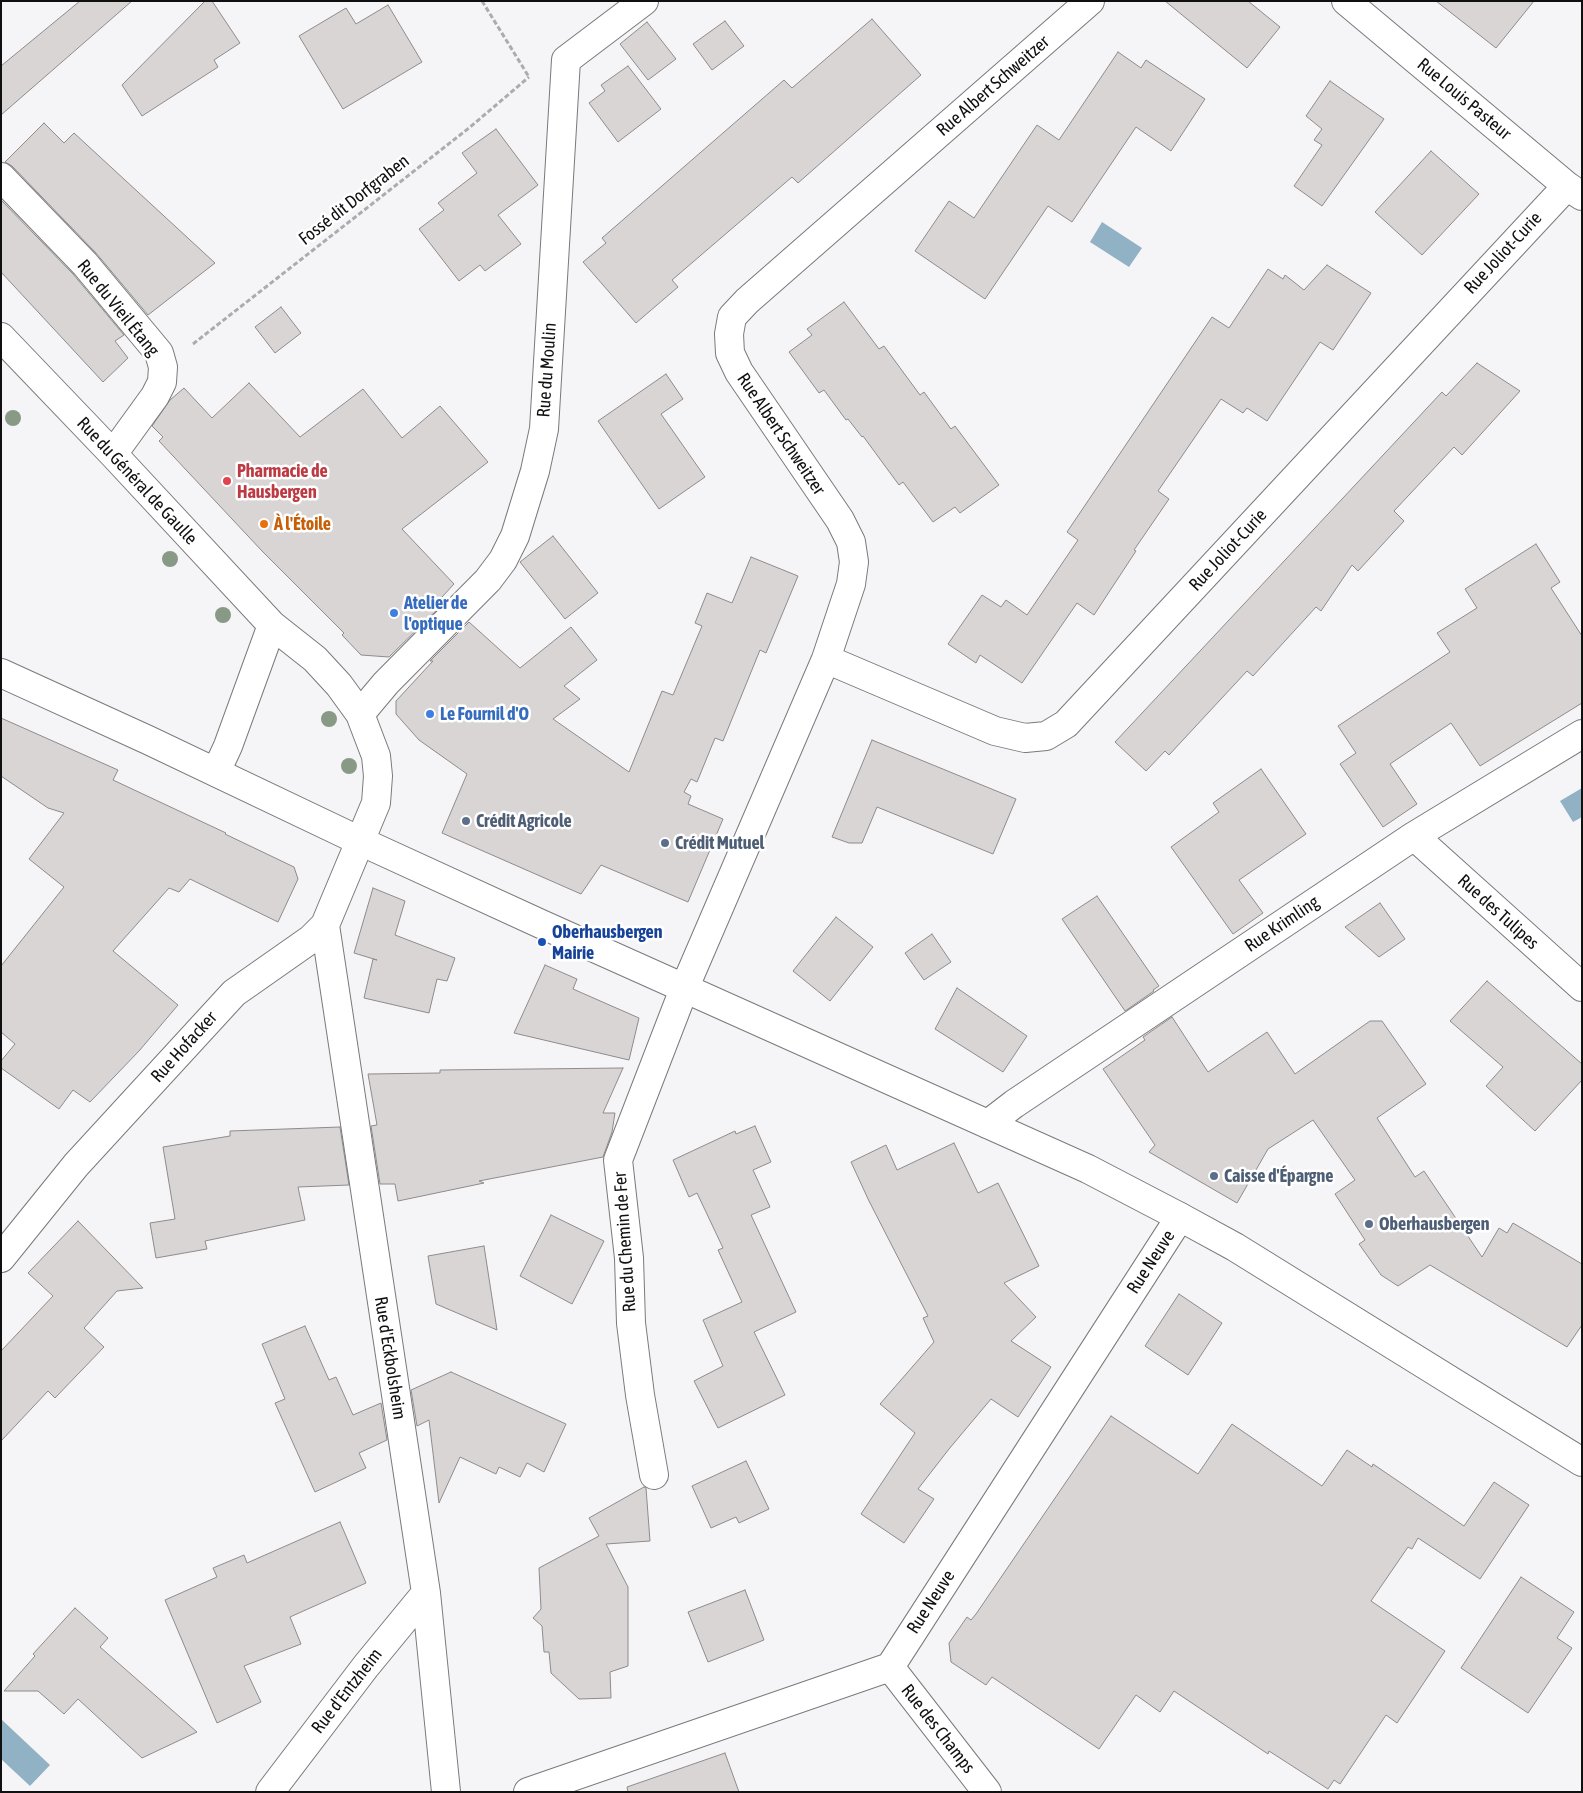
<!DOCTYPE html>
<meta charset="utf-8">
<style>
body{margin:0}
#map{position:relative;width:1583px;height:1793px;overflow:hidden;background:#f5f5f8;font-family:"Asap Condensed",sans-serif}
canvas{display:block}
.frame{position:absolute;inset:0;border:2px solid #101011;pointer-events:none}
</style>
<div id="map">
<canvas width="1583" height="1793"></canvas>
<div class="frame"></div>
</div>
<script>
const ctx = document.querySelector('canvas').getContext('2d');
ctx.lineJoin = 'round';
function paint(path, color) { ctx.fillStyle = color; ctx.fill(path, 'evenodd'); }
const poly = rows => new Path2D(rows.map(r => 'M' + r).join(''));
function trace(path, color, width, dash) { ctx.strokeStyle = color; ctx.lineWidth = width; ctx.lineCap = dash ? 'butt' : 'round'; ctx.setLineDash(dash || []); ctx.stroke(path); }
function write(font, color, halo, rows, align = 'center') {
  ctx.font = font + ' "Asap Condensed",sans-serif'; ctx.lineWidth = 5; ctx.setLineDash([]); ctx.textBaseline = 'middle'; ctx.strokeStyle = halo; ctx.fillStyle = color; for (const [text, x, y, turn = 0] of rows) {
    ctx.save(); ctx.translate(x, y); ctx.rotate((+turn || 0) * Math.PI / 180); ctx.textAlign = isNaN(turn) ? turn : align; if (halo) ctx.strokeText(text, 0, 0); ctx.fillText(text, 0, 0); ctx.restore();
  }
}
const water = poly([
 [1102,222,1142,248,1129,267,1090,242],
 [1582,788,1582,817,1573,822,1560,801],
 [1,1719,50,1765,30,1786,1,1759]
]);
const building = poly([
 [80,1,132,1,1,115,1,66,80,1],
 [205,1,212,1,240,43,214,60,218,67,142,116,122,85,205,1],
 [1165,1,1248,1,1280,27,1247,68,1165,1],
 [1436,1,1534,1,1496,48,1436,1],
 [388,5,422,62,343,109,299,36,346,8,356,24,388,5],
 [872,19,921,75,798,183,792,177,672,280,678,287,636,323,583,262,606,243,602,238,784,80,792,88,872,19],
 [725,21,744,46,712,70,693,44,725,21],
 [647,22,676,59,648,80,620,44,647,22],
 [1118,52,1141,68,1146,60,1205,99,1171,151,1136,127,1072,222,1048,206,985,299,915,251,949,201,974,218,1037,125,1059,140,1118,52],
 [628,66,661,109,618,142,589,103,605,91,601,85,628,66],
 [1330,81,1384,119,1322,206,1294,186,1322,145,1314,140,1322,129,1306,116,1330,81],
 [44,123,64,143,74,133,215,263,148,315,96,253,12,166,5,162,44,123],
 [496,129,538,185,498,215,521,244,485,271,480,265,459,281,419,229,444,210,438,203,477,173,462,153,496,129],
 [1431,151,1479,194,1422,255,1375,212,1431,151],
 [1,200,73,274,124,335,115,341,128,358,103,382,1,272,1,200],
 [1327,265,1371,293,1333,350,1320,342,1267,421,1247,408,1243,413,1221,399,1158,491,1169,499,1134,550,1136,551,1094,615,1077,603,1022,683,980,655,976,663,948,644,982,595,1001,607,1006,600,1027,615,1078,540,1067,532,1212,317,1229,328,1268,269,1283,279,1285,275,1304,290,1327,265],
 [844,302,879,349,884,346,920,395,924,392,951,429,955,426,999,485,960,513,955,507,933,522,903,482,899,485,863,436,862,437,848,419,846,420,824,390,819,393,789,352,812,335,807,329,844,302],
 [281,307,301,333,275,353,255,327,281,307],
 [1477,363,1520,391,1462,455,1454,447,1394,511,1404,521,1358,571,1352,565,1321,611,1316,607,1253,676,1247,671,1169,755,1165,751,1146,771,1115,742,1442,392,1446,396,1477,363],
 [666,374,683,399,661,414,705,477,659,509,598,421,666,374],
 [249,383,300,437,363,389,402,438,440,406,488,462,402,529,454,584,442,597,446,601,389,657,361,655,342,635,344,633,262,551,159,441,163,437,152,426,170,400,184,388,212,418,249,383],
 [553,536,598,593,565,619,520,562,553,536],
 [1536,544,1560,582,1551,588,1582,636,1582,703,1480,766,1451,723,1390,764,1417,804,1383,827,1340,764,1356,753,1338,726,1450,652,1437,633,1477,608,1465,589,1536,544],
 [751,557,798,576,766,653,760,650,723,741,715,738,697,782,691,779,684,792,691,796,688,804,723,819,688,902,601,865,581,894,442,833,467,774,419,740,396,714,396,701,433,661,430,661,469,622,520,668,571,627,597,660,564,686,580,699,553,719,629,772,662,691,673,695,702,626,695,623,707,593,732,603,751,557],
 [1,718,118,770,113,780,226,833,225,834,294,867,298,879,278,922,190,879,179,892,169,888,113,951,178,1005,139,1051,90,1102,73,1090,59,1109,1,1068,1,1061,15,1044,1,1032,1,966,64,887,29,859,64,813,48,808,1,776,1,718],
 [872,740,1016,799,993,854,877,807,862,843,849,843,832,837,872,740],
 [1261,769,1306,834,1239,880,1263,913,1233,934,1171,847,1219,812,1213,803,1261,769],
 [373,888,405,901,395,935,455,958,447,981,437,979,429,1013,364,998,373,959,377,960,354,953,373,888],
 [1097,896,1159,986,1153,990,1154,991,1125,1011,1062,919,1097,896],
 [1380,903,1405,939,1379,957,1345,927,1380,903],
 [836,917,873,947,830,1001,793,971,836,917],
 [932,934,951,962,924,980,905,953,932,934],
 [545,965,577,979,573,989,639,1018,629,1060,514,1033,545,965],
 [1487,981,1582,1064,1582,1080,1535,1131,1486,1086,1503,1067,1450,1021,1487,981],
 [957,988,1027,1036,1003,1072,935,1029,957,988],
 [1172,1017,1208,1072,1267,1032,1295,1074,1370,1021,1382,1021,1426,1084,1377,1118,1415,1177,1424,1171,1482,1257,1499,1228,1507,1233,1513,1223,1582,1264,1582,1325,1567,1347,1430,1265,1398,1286,1381,1275,1359,1244,1365,1240,1335,1194,1355,1180,1313,1120,1268,1149,1237,1203,1149,1152,1155,1145,1103,1069,1145,1040,1143,1037,1172,1017],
 [623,1068,603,1113,615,1113,612,1132,603,1157,479,1181,484,1183,398,1201,395,1184,380,1184,371,1126,377,1125,368,1074,440,1073,440,1070,623,1068],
 [755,1126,771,1162,753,1170,770,1207,751,1215,796,1312,754,1332,785,1395,718,1428,694,1381,723,1366,703,1320,742,1302,718,1250,723,1248,697,1193,689,1197,673,1160,735,1131,736,1134,755,1126],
 [340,1127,349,1185,298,1187,305,1220,205,1241,207,1249,156,1258,150,1223,175,1219,163,1147,230,1136,230,1131,340,1127],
 [954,1143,978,1193,998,1183,1039,1266,1004,1283,1036,1317,1011,1341,1051,1367,1018,1417,991,1399,949,1449,918,1489,934,1499,904,1543,861,1514,915,1433,880,1404,934,1342,923,1318,928,1316,869,1201,851,1162,886,1145,897,1170,954,1143],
 [551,1215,604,1241,572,1304,520,1276,551,1215],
 [78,1221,143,1288,117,1291,84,1328,104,1347,55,1398,48,1391,1,1441,1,1351,53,1296,28,1273,78,1221],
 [484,1246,497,1330,436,1304,428,1256,484,1246],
 [1179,1294,1222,1323,1188,1375,1145,1346,1179,1294],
 [305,1326,329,1380,336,1377,353,1415,381,1403,387,1440,359,1453,366,1468,315,1492,275,1403,285,1399,262,1344,305,1326],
 [451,1372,566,1424,544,1472,527,1463,520,1477,499,1467,496,1474,460,1457,439,1503,429,1420,417,1426,411,1390,451,1372],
 [1111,1416,1198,1474,1232,1424,1322,1486,1347,1450,1372,1467,1373,1464,1464,1526,1494,1482,1529,1505,1480,1579,1418,1538,1412,1549,1408,1547,1371,1601,1445,1651,1397,1723,1386,1715,1340,1784,1334,1780,1328,1789,1269,1751,1268,1754,1174,1691,1160,1712,1136,1695,1099,1749,992,1677,986,1685,951,1662,949,1643,967,1617,971,1620,976,1614,1111,1416],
 [746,1461,769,1509,739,1523,736,1517,711,1528,692,1486,746,1461],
 [644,1487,646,1488,650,1541,606,1544,628,1587,628,1666,610,1672,611,1698,579,1699,551,1673,549,1652,544,1652,542,1626,533,1618,541,1609,539,1568,599,1536,589,1518,644,1487],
 [340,1522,366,1583,290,1617,301,1644,244,1666,261,1702,217,1723,165,1600,217,1577,213,1568,244,1555,247,1563,340,1522],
 [1521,1577,1574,1612,1557,1638,1572,1648,1528,1713,1461,1668,1521,1577],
 [745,1590,764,1640,708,1662,688,1612,745,1590],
 [75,1608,108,1638,100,1647,197,1732,142,1758,78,1699,64,1714,38,1691,4,1691,35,1656,33,1654,75,1608],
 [725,1753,739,1792,628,1792,627,1787,725,1753]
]);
const path = poly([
 [482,1,529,77],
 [193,344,469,128,529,77]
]);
const minor = poly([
 [1346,1,1567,186,1582,196],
 [1,177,85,264,159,353,163,367,162,382,155,396,113,454],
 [1,337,113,454,272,625,315,659,339,685,360,714,376,756,378,776,376,803,325,925,311,939,234,993,76,1165,1,1258],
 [826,659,995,731,1025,738,1046,736,1066,724,1567,186],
 [360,714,386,683,488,580,503,560,515,536,535,471,544,429,566,60,644,1],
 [216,772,228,746,272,625],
 [1414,836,1582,987],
 [325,925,426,1593,446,1792],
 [988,1124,1014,1104,1414,836,1582,734],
 [654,1475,640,1395,631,1323,629,1258,618,1160,684,989,826,659,851,584,854,562,851,542,840,520,739,372,730,353,729,334,732,317,747,301,1090,1],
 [890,1667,987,1792],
 [270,1792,366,1666,426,1593],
 [528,1792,890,1667,1180,1217]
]);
const major = poly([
 [1,673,148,740,360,841,541,924,1088,1169,1180,1217,1235,1247,1582,1462]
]);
const trees = [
 [13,418],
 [170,559],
 [223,615],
 [329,719],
 [349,766]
];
const markers = [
 [227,481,5,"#e0444e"],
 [264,524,5,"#e8710a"],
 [394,613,5,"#3f7fe0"],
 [430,714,5,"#3f7fe0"],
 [466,821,5,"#5c6f8a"],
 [665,843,5,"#5c6f8a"],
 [542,942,5,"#1a4fb4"],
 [1214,1176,5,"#5c6f8a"],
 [1369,1224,5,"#5c6f8a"]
];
const streetNames = [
 ["Rue Albert Schweitzer",993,86,-41],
 ["Rue Louis Pasteur",1464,99,40],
 ["Fossé dit Dorfgraben",354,200,-38],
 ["Rue Joliot-Curie",1503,253,-47],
 ["Rue du Vieil Étang",118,308,51],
 ["Rue du Moulin",547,370,-86],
 ["Rue Albert Schweitzer",781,434,56],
 ["Rue du Général de Gaulle",137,481,47],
 ["Rue Joliot-Curie",1228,550,-47],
 ["Rue des Tulipes",1498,912,42],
 ["Rue Krimling",1282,924,-34],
 ["Rue Hofacker",184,1047,-48],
 ["Rue du Chemin de Fer",625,1242,-94],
 ["Rue Neuve",1151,1262,-57],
 ["Rue d'Eckbolsheim",390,1358,81],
 ["Rue Neuve",931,1602,-57],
 ["Rue d'Entzheim",347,1691,-52],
 ["Rue des Champs",938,1729,52]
];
const healthNames = [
 ["Pharmacie de",237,471],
 ["Hausbergen",237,492]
];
const foodNames = [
 ["À l'Étoile",274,524]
];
const shopNames = [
 ["Atelier de",404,603],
 ["l'optique",404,624],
 ["Le Fournil d'O",440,714]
];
const serviceNames = [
 ["Crédit Agricole",476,821],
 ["Crédit Mutuel",675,843],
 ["Caisse d'Épargne",1224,1176],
 ["Oberhausbergen",1379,1224]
];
const transitNames = [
 ["Oberhausbergen",552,932],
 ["Mairie",552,953]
];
paint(water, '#91b1c4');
paint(building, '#d8d5d4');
trace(building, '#8e8b8a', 1);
trace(minor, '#7a7a7d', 30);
trace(major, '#7a7a7d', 30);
trace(path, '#acacae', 3, [5, 2.5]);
trace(minor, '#fff', 28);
trace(major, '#fff', 28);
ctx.fillStyle = '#889a86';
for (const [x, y] of trees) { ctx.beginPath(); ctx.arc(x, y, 8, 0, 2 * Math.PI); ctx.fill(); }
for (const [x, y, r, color] of markers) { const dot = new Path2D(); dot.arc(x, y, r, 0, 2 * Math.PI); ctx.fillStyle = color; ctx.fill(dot); trace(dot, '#fff', 2); }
write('18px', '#101011', '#fff', streetNames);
write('bold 18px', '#be3a42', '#fff', healthNames, 'left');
write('bold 18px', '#c56008', '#fff', foodNames, 'left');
write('bold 18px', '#366cbe', '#fff', shopNames, 'left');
write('bold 18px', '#4e5e75', '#fff', serviceNames, 'left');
write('bold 18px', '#164399', '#fff', transitNames, 'left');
</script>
